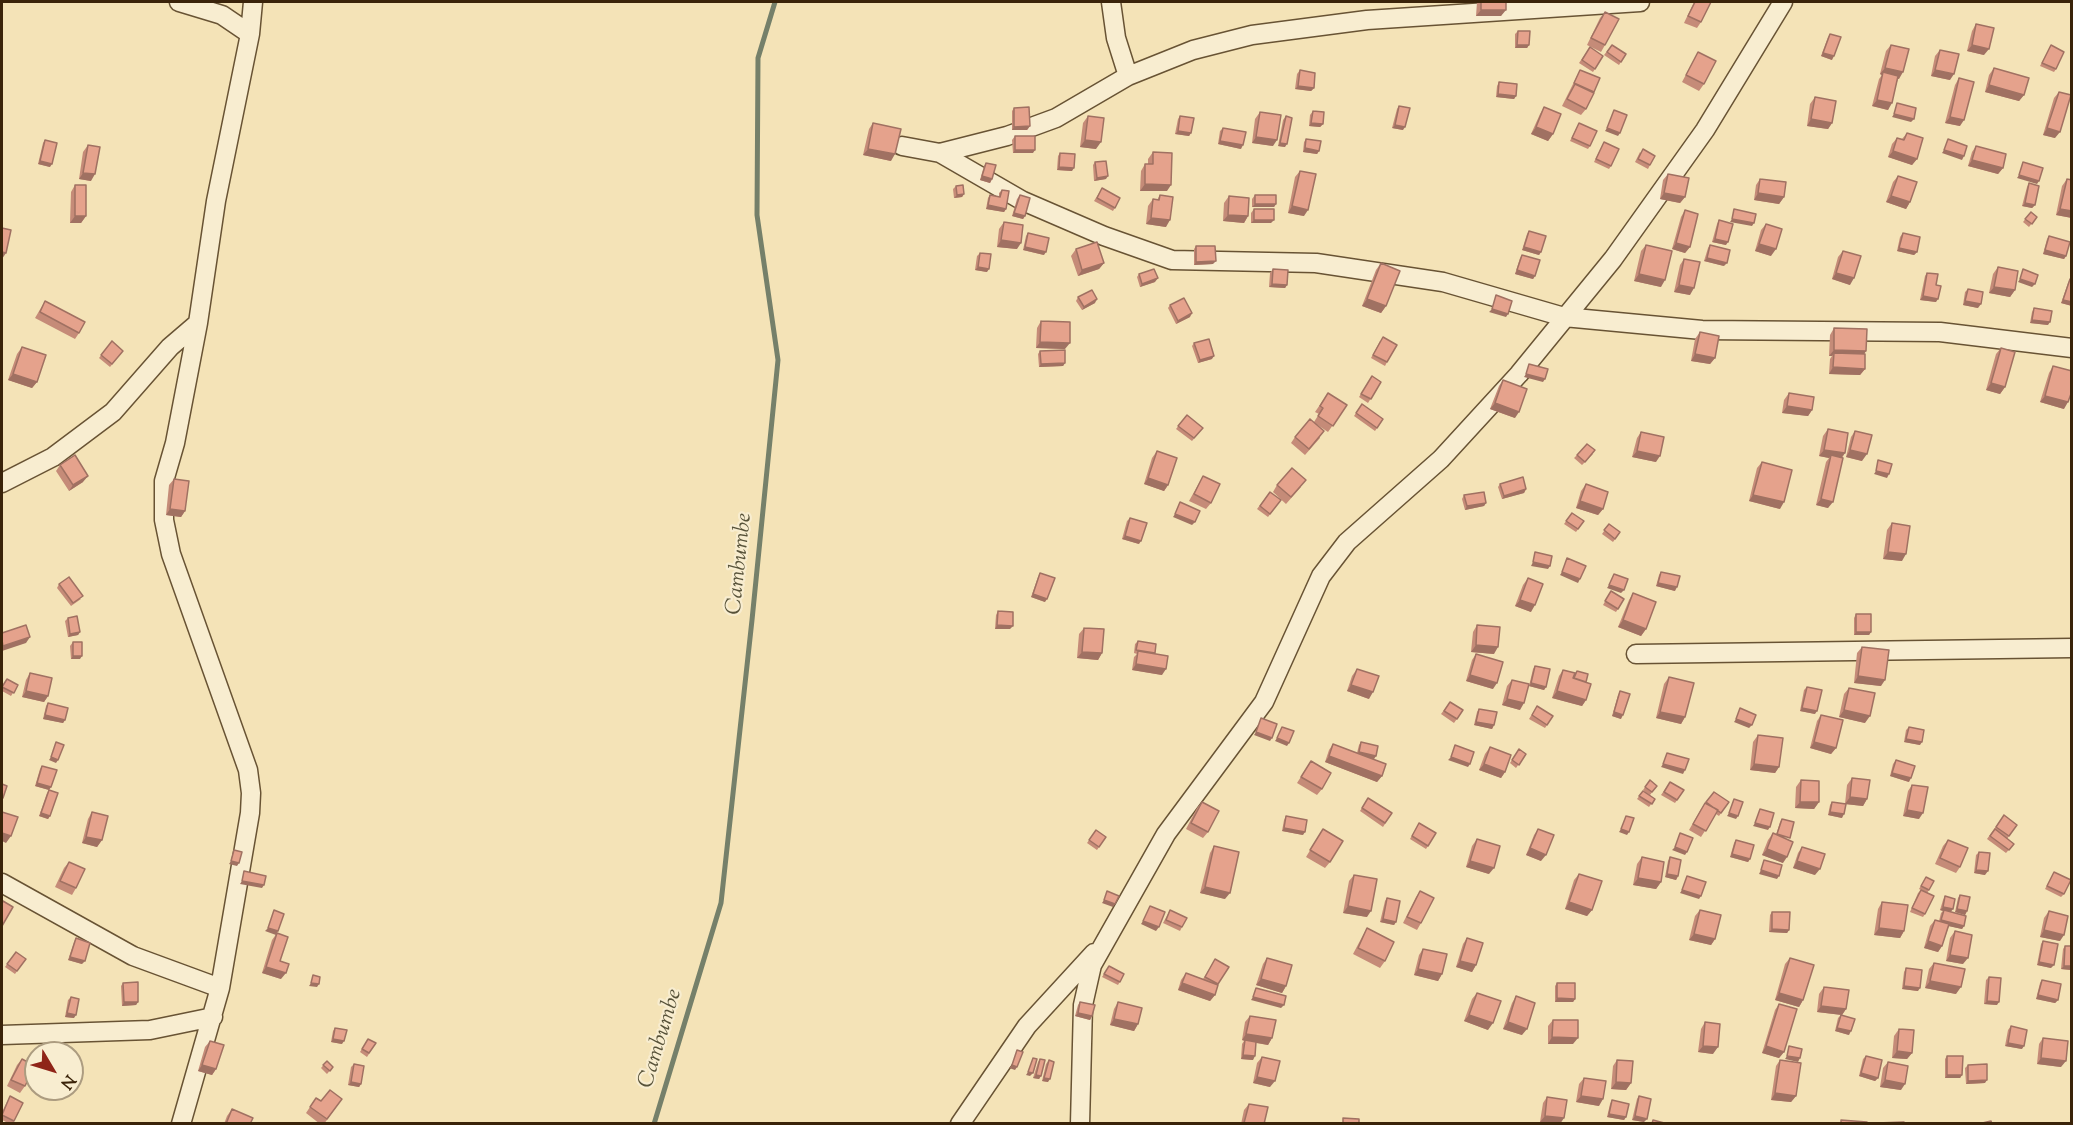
<!DOCTYPE html>
<style>
body{margin:0}
#map{position:relative;width:2073px;height:1125px;overflow:hidden;background:#f4e3b7;font-family:"Sorts Mill Goudy",serif}
canvas{display:block}
.frame{position:absolute;inset:0;border:3px solid #3a2309;pointer-events:none}
.north{position:absolute;left:24px;top:1041px;width:60px;height:60px;box-sizing:border-box;background:#f8edd0;border:2px solid #ac9c80;border-radius:50%;rotate:128deg;font-size:16px;font-weight:700;line-height:24px;text-align:center;color:#3a2309}
.north::after{content:'';display:block;margin:auto;width:21px;height:27px;background:#8f2418;clip-path:polygon(50% 0,100% 100%,50% 72%,0 100%)}
</style>
<div id="map">
<canvas width="2073" height="1125"></canvas>
<div class="frame"></div>
<div class="north">N</div>
</div>
<script>
const ctx = document.querySelector('canvas').getContext('2d');
ctx.lineJoin = 'round';
const poly = rows => new Path2D(rows.map(r => 'M' + r).join(''));
function trace(path, color, width, dash) { ctx.strokeStyle = color; ctx.lineWidth = width; ctx.lineCap = dash ? 'butt' : 'round'; ctx.setLineDash(dash || []); ctx.stroke(path); }
function paint(path, color) { ctx.fillStyle = color; ctx.fill(path, 'evenodd'); }
function write(font, color, halo, rows, align = 'center') {
  ctx.font = font + ' "Sorts Mill Goudy",serif'; ctx.lineWidth = 4.5; ctx.setLineDash([]); ctx.textBaseline = 'middle'; ctx.strokeStyle = halo; ctx.fillStyle = color; for (const [text, x, y, turn = 0] of rows) {
    ctx.save(); ctx.translate(x, y); ctx.rotate((+turn || 0) * Math.PI / 180); ctx.textAlign = isNaN(turn) ? turn : align; if (halo) ctx.strokeText(text, 0, 0); ctx.fillText(text, 0, 0); ctx.restore();
  }
}
const stream = poly([
 [654,1124,721,903,752,620,778,360,757,215,758,58,775,2]
]);
const minor = poly([
 [179,2,222,15,250,34],
 [1111,2,1116,38,1128,76],
 [902,146,940,153,1023,201,1104,236,1172,260,1316,263,1443,282,1564,317,1702,330,1940,332,2072,348],
 [940,153,1007,136,1056,118,1128,76,1193,50,1252,35,1367,20,1640,2],
 [2,483,53,457,113,412,170,347,198,323],
 [1636,654,2072,648],
 [2,883,133,956,220,988],
 [2,1035,150,1030,213,1017],
 [181,1124,220,988,250,813,251,793,248,770,171,554,164,520,164,481,175,443,198,323,216,201,250,34,253,2],
 [960,1124,1027,1026,1094,953],
 [1080,1124,1083,1005,1092,965,1166,834,1264,702,1321,576,1347,542,1441,459,1519,374,1613,259,1705,130,1783,2]
]);
const wall = poly([
 [1477,2,1506,2,1501,16,1476,16],
 [1694,2,1711,2,1701,22,1697,28,1684,23],
 [1605,12,1605,45,1601,52,1587,45,1600,18],
 [1976,24,1984,55,1967,51,1972,31],
 [1518,31,1529,45,1527,48,1515,48,1515,34],
 [1830,34,1832,60,1821,56,1828,37],
 [1612,45,1626,54,1619,65,1604,55],
 [1891,45,1899,79,1898,79,1888,110,1872,106,1879,79,1882,75,1880,74,1886,51],
 [2051,45,2056,69,2054,72,2040,66],
 [1590,47,1603,56,1593,72,1579,63],
 [1940,50,1950,80,1931,76,1935,56],
 [1698,52,1704,84,1699,91,1682,82],
 [1994,68,2024,95,2019,101,1985,92,1989,75],
 [1300,70,1314,88,1311,91,1295,89,1297,74],
 [1580,70,1594,92,1586,109,1581,115,1562,106],
 [1959,78,1960,126,1945,123,1955,85],
 [1499,82,1516,96,1514,99,1496,97,1497,86],
 [2059,92,2055,138,2043,135,2054,98],
 [1815,97,1832,123,1828,129,1807,126,1810,104],
 [1399,106,1403,130,1392,128,1397,109],
 [1544,107,1553,134,1548,141,1531,134,1540,114],
 [1014,108,1030,126,1027,130,1012,130,1012,111],
 [1313,111,1323,124,1320,127,1309,126,1310,115],
 [1260,112,1273,146,1252,143,1255,119],
 [1088,116,1096,149,1080,147,1083,123],
 [1180,116,1191,133,1189,136,1175,134,1178,119],
 [1286,116,1285,147,1278,146,1283,120],
 [873,123,891,161,863,155,869,129],
 [1579,123,1590,146,1588,149,1570,141],
 [1223,128,1241,149,1218,144,1220,131],
 [1907,133,1917,159,1912,165,1888,157,1892,144,1897,138,1902,139],
 [1015,136,1033,153,1013,153,1012,140],
 [1306,139,1319,151,1317,154,1303,152,1304,142],
 [45,140,50,167,38,164,43,143],
 [1604,142,1611,166,1609,169,1594,162],
 [88,145,91,181,79,179,83,152],
 [1976,146,2003,168,1998,174,1968,166,1972,152],
 [1153,152,1167,191,1140,191,1141,171,1145,164,1148,164,1148,159],
 [1640,152,1650,165,1648,169,1635,162],
 [1060,153,1072,171,1057,170,1058,156],
 [1095,162,1106,179,1094,181,1093,165],
 [986,163,992,179,990,183,980,180,984,166],
 [1300,171,1304,216,1288,213,1295,177],
 [1668,174,1685,197,1680,203,1660,199,1663,180],
 [1898,176,1910,202,1906,209,1886,202,1893,182],
 [1760,179,1784,197,1779,204,1754,200,1756,185],
 [2067,179,2072,180,2072,218,2056,215,2062,186],
 [2029,183,2035,205,2032,208,2022,206,2027,187],
 [75,185,86,216,81,223,70,223,71,192],
 [956,186,964,194,962,197,954,198,953,189],
 [1102,188,1120,198,1113,211,1094,201],
 [1002,190,1006,209,1004,212,986,209,988,198,990,195,999,197,999,193],
 [1020,195,1025,216,1023,219,1012,216,1017,199],
 [1160,195,1166,227,1146,224,1148,206,1153,199,1157,200],
 [1255,195,1276,204,1274,207,1252,207,1252,199],
 [1229,196,1248,216,1244,223,1223,221,1224,203],
 [1254,209,1271,223,1251,223,1251,213],
 [1685,210,1690,247,1685,253,1672,249,1681,217],
 [2031,212,2037,217,2029,227,2023,222],
 [1719,220,1726,245,1712,242,1717,224],
 [1004,222,1017,249,997,247,999,229],
 [1766,224,1771,256,1755,251,1761,230],
 [1529,231,1541,252,1539,255,1522,250,1527,234],
 [1028,233,1044,255,1023,250,1026,236],
 [1903,233,1917,252,1914,255,1897,251,1900,237],
 [2049,236,2066,256,2064,259,2043,254,2047,239],
 [1646,245,1661,287,1634,281,1641,251],
 [1710,245,1724,266,1704,261,1708,248],
 [1196,246,1213,264,1194,265,1194,249],
 [1076,249,1104,263,1099,269,1078,276,1071,256],
 [1843,251,1850,285,1832,279,1838,257],
 [980,253,987,272,975,270,977,256],
 [1522,255,1535,276,1533,279,1515,274,1520,258],
 [1684,259,1690,295,1674,292,1680,265],
 [1381,263,1386,306,1381,313,1362,306,1376,270],
 [1998,267,2015,290,2010,297,1989,293,1993,274],
 [1273,269,1287,285,1285,288,1269,287,1270,273],
 [1927,273,1936,285,1936,302,1920,300,1925,276],
 [1139,274,1155,282,1140,287,1137,277],
 [2070,279,2072,306,2061,303,2068,283],
 [1968,289,1978,308,1963,305,1965,292],
 [1078,297,1095,303,1082,310,1076,301],
 [45,301,79,333,75,339,35,318],
 [1170,305,1190,317,1176,324,1168,308],
 [2034,308,2048,325,2030,323,2032,312],
 [1041,321,1065,349,1036,348,1037,328],
 [1834,328,1866,351,1864,354,1865,369,1860,375,1829,374,1830,359,1832,356,1829,356,1830,335],
 [1700,332,1715,358,1710,364,1691,361,1695,339],
 [112,341,123,351,110,367,99,358],
 [1380,341,1387,362,1385,366,1371,358],
 [1194,343,1212,359,1198,363,1192,346],
 [22,347,37,382,32,388,8,380,17,354],
 [2001,348,2005,387,2000,394,1986,390,1996,354],
 [1040,351,1065,363,1063,366,1039,367,1038,354],
 [2053,366,2064,409,2040,402,2049,373],
 [1372,376,1381,382,1368,403,1359,397],
 [1503,380,1515,418,1490,409,1499,386],
 [1328,393,1347,405,1328,432,1316,424,1320,438,1305,455,1291,443,1295,437,1314,422,1319,414,1315,412],
 [1789,393,1812,410,1808,416,1782,413,1784,400],
 [1362,404,1383,419,1375,431,1354,416],
 [1187,415,1203,428,1192,441,1176,429],
 [1828,429,1845,453,1842,458,1828,508,1816,505,1826,462,1829,458,1819,456,1823,436],
 [1855,431,1862,461,1846,457,1851,437],
 [1641,432,1656,462,1632,457,1637,438],
 [1157,451,1168,485,1164,491,1144,484,1152,458],
 [1593,454,1582,465,1574,458,1577,455],
 [1762,462,1780,509,1749,501,1757,468],
 [60,465,83,482,69,491,56,471],
 [1203,476,1211,503,1206,509,1189,501],
 [174,479,185,511,181,517,166,515,169,485],
 [1500,484,1526,489,1524,493,1502,499,1498,487],
 [1586,484,1603,509,1598,515,1576,508,1581,491],
 [1277,485,1301,487,1286,504,1273,492],
 [1270,492,1281,500,1268,517,1257,509],
 [1464,495,1486,503,1484,506,1465,510,1462,499],
 [1572,513,1584,521,1576,532,1564,524],
 [1130,518,1139,544,1122,539,1127,521],
 [1892,523,1902,561,1883,559,1887,530],
 [1609,524,1620,532,1613,542,1602,534],
 [1661,572,1675,591,1656,586,1659,575],
 [1040,573,1045,602,1031,597,1038,577],
 [1528,578,1531,612,1515,606,1523,585],
 [59,584,81,599,71,606,57,588],
 [1611,591,1624,599,1616,612,1603,605],
 [1633,593,1646,629,1641,636,1618,627,1629,600],
 [998,611,1010,629,995,629,996,615],
 [1856,614,1871,632,1869,635,1854,635,1854,618],
 [68,618,80,632,78,635,68,637,65,621],
 [1477,625,1494,654,1471,652,1473,632],
 [1084,628,1102,653,1098,660,1077,658,1079,634],
 [1138,641,1155,653,1154,654,1162,675,1132,670,1134,657,1137,654,1134,653,1135,644],
 [73,642,80,659,71,659,70,646],
 [1862,647,1881,686,1854,683,1857,653],
 [1476,654,1493,689,1466,681,1472,660],
 [1535,666,1546,687,1544,690,1529,686,1533,669],
 [1357,669,1369,699,1347,691,1352,676],
 [1563,670,1574,674,1577,671,1586,682,1586,700,1582,706,1552,698,1559,676],
 [30,673,48,696,44,702,22,697,26,680],
 [1669,677,1685,717,1681,724,1656,718,1664,684],
 [7,679,18,685,11,696,2,691,2,688],
 [1512,680,1520,710,1502,705,1507,686],
 [1807,687,1815,714,1800,711,1804,690],
 [1849,688,1865,723,1839,717,1844,694],
 [1620,691,1621,719,1612,716,1618,695],
 [1450,702,1463,710,1454,723,1441,714],
 [48,703,65,720,63,723,43,719,46,706],
 [1537,706,1553,716,1545,728,1529,719],
 [1479,709,1494,725,1492,729,1474,725,1477,712],
 [1821,715,1836,748,1831,754,1810,748,1817,721],
 [1909,727,1920,745,1904,742,1906,730],
 [1758,735,1779,767,1775,773,1750,770,1753,742],
 [1361,742,1376,756,1374,759,1382,776,1377,782,1325,762,1329,750,1333,744,1357,753,1359,745],
 [1490,747,1505,772,1501,778,1479,770,1485,754],
 [1519,749,1526,754,1516,768,1510,763],
 [1896,760,1909,782,1890,776,1893,764],
 [1311,761,1322,789,1317,795,1297,783],
 [42,766,51,787,49,790,50,816,48,819,39,816,47,793,49,790,35,786,40,769],
 [1852,778,1867,799,1863,806,1845,804,1847,785],
 [1650,780,1657,786,1650,795,1655,799,1649,807,1637,799,1643,791,1647,794,1643,790],
 [1801,780,1819,802,1814,809,1795,808,1796,787],
 [1670,782,1684,790,1675,803,1661,795],
 [1912,785,1919,819,1903,816,1908,791],
 [1714,792,1729,802,1719,816,1716,814,1701,837,1689,830,1701,809],
 [1368,798,1392,813,1383,827,1360,811],
 [1202,802,1208,832,1203,838,1186,829,1197,808],
 [1832,802,1842,818,1828,815,1830,805],
 [92,812,102,840,97,847,82,843,88,819],
 [2004,815,2017,825,2007,839,2014,844,2006,853,1987,839],
 [1286,816,1303,835,1282,831,1284,820],
 [1782,819,1783,863,1762,855,1768,840,1773,833,1776,835,1780,822],
 [1419,823,1436,833,1426,849,1410,839],
 [1323,829,1330,862,1325,868,1306,857],
 [1538,829,1541,861,1526,855,1534,835],
 [1096,830,1106,837,1097,850,1087,843],
 [1477,839,1489,874,1466,867,1472,846],
 [1736,840,1750,859,1748,862,1730,857,1734,843],
 [1948,840,1960,867,1956,873,1935,864,1943,846],
 [1214,846,1225,899,1200,893,1210,853],
 [1802,847,1815,875,1793,868,1798,853],
 [1979,852,1985,875,1974,873,1976,855],
 [1642,857,1661,882,1656,889,1633,885,1637,864],
 [1670,857,1678,876,1676,880,1665,877,1668,861],
 [69,862,76,888,72,895,55,887,64,868],
 [2054,872,2064,894,2061,897,2045,889],
 [1579,874,1592,910,1587,916,1565,909,1574,880],
 [1354,875,1367,917,1343,913,1349,881],
 [1926,877,1929,890,1927,893,1925,914,1923,917,1910,912,1918,893,1921,890,1919,889],
 [1420,891,1421,923,1417,930,1403,923,1416,897],
 [1960,895,1967,911,1965,915,1955,912,1958,898],
 [1945,896,1951,912,1964,926,1962,929,1949,926,1942,946,1938,952,1924,948,1930,926,1935,920,1939,921,1941,913,1943,911,1940,910,1943,900],
 [1387,898,1396,922,1394,925,1380,922,1385,901],
 [1882,902,1904,931,1900,938,1874,935,1878,909],
 [1170,910,1182,927,1180,931,1163,923],
 [1700,910,1715,939,1711,945,1689,940,1695,916],
 [2049,911,2060,941,2040,937,2044,918],
 [1772,912,1789,930,1787,933,1769,932,1770,915],
 [1367,928,1385,961,1380,968,1353,954,1363,935],
 [1955,931,1963,964,1946,961,1950,938],
 [277,933,280,961,281,979,262,973,272,940],
 [76,938,82,964,68,960,74,942],
 [1467,938,1476,965,1472,972,1456,967,1463,944],
 [2043,941,2051,968,2037,965,2041,944],
 [2065,946,2072,946,2071,970,2061,969,2063,949],
 [1423,949,1442,974,1438,981,1414,975,1419,955],
 [16,952,26,959,15,974,5,967],
 [1267,958,1286,986,1282,993,1256,985,1263,964],
 [1790,958,1803,1000,1799,1007,1775,1000,1785,964],
 [1215,959,1218,984,1215,995,1210,1001,1178,990,1181,980,1186,973,1203,979],
 [1934,963,1956,994,1925,988,1929,969],
 [1109,966,1124,974,1118,985,1102,977],
 [1906,968,1918,991,1902,989,1904,972],
 [1989,977,1997,1005,1984,1004,1986,980],
 [2042,980,2058,1000,2055,1003,2036,999,2040,983],
 [123,983,138,1002,136,1005,122,1006,121,986],
 [1557,983,1575,999,1573,1002,1555,1002,1555,986],
 [1824,987,1846,1009,1842,1015,1817,1012,1819,994],
 [1477,993,1488,1030,1464,1021,1472,999],
 [1516,996,1522,1035,1503,1029,1512,1003],
 [71,997,74,1018,65,1017,68,1000],
 [1080,1002,1092,1016,1090,1020,1075,1016,1078,1005],
 [1118,1002,1138,1024,1134,1031,1110,1025,1114,1009],
 [1779,1004,1784,1052,1779,1058,1762,1053,1775,1010],
 [1841,1015,1849,1035,1835,1031,1838,1018],
 [1250,1016,1272,1038,1268,1045,1256,1043,1253,1060,1241,1059,1242,1044,1244,1041,1242,1040,1245,1022],
 [1553,1020,1573,1044,1548,1044,1548,1026],
 [1705,1022,1713,1054,1698,1052,1701,1029],
 [2011,1026,2022,1049,2005,1046,2008,1030],
 [335,1028,342,1044,331,1042,333,1031],
 [1899,1029,1912,1053,1907,1059,1892,1058,1894,1036],
 [2043,1038,2061,1067,2037,1064,2039,1044],
 [368,1039,376,1043,367,1057,360,1052],
 [210,1041,216,1069,212,1075,198,1071,205,1047],
 [1866,1056,1878,1078,1875,1081,1859,1076,1863,1059],
 [1947,1056,1962,1075,1960,1078,1945,1078,1945,1059],
 [1262,1057,1270,1087,1253,1083,1257,1063],
 [22,1059,25,1086,20,1093,7,1086,17,1065],
 [1040,1059,1041,1076,1039,1079,1033,1078,1038,1062],
 [1049,1060,1048,1082,1042,1081,1046,1064],
 [1617,1060,1631,1083,1626,1090,1611,1089,1613,1066],
 [1780,1060,1796,1096,1791,1102,1771,1100,1776,1066],
 [327,1061,333,1067,327,1074,321,1068],
 [1888,1062,1901,1090,1880,1087,1883,1068],
 [354,1064,361,1084,359,1087,348,1085,351,1067],
 [1968,1065,1985,1083,1966,1084,1965,1068],
 [1584,1078,1599,1106,1576,1102,1579,1084],
 [10,1096,14,1121,13,1124,10,1124,2,1120,2,1112],
 [1639,1096,1644,1122,1632,1120,1637,1099],
 [1547,1097,1560,1124,1540,1122,1543,1103],
 [316,1098,321,1101,342,1099,324,1124,320,1124,306,1113],
 [1612,1100,1626,1117,1624,1120,1607,1117,1610,1104],
 [1249,1104,1264,1124,1241,1124,1244,1110],
 [232,1109,250,1124,224,1124,227,1116]
]);
const shadedWall = poly([
 [1481,10,1506,10,1501,16,1476,16],
 [1517,45,1529,45,1527,48,1515,48],
 [1972,45,1989,49,1984,55,1967,51],
 [1823,53,1834,56,1832,60,1821,56],
 [1885,68,1903,72,1899,79,1883,75,1883,72,1882,75,1880,74],
 [1935,70,1954,74,1950,80,1931,76],
 [1989,85,2024,95,2019,101,1985,92],
 [1298,86,1314,88,1311,91,1295,89],
 [1498,94,1516,96,1514,99,1496,97],
 [1877,100,1892,103,1888,110,1872,106],
 [1894,114,1914,119,1911,122,1892,117],
 [1950,117,1964,120,1960,126,1945,123],
 [1811,119,1832,123,1828,129,1807,126],
 [1311,123,1323,124,1320,127,1309,126],
 [1395,125,1405,127,1403,130,1392,128],
 [1030,126,1027,130,1012,130,1014,127],
 [1536,127,1553,134,1548,141,1531,134],
 [1607,128,1620,133,1618,136,1605,131],
 [2047,128,2060,132,2055,138,2043,135],
 [1178,131,1191,133,1189,136,1175,134],
 [1256,137,1277,140,1273,146,1252,143],
 [1085,140,1101,142,1096,149,1080,147],
 [1220,141,1243,145,1241,149,1218,144],
 [1280,143,1287,144,1285,147,1278,146],
 [1305,148,1319,151,1317,154,1303,152],
 [868,149,895,154,891,161,863,155],
 [1015,150,1035,150,1033,153,1013,153],
 [1944,150,1964,156,1962,160,1942,153],
 [1893,151,1917,159,1912,165,1888,157],
 [1972,160,2003,168,1998,174,1968,166],
 [40,161,52,164,50,167,38,164],
 [1059,167,1074,168,1072,171,1057,170],
 [83,173,95,174,91,181,79,179],
 [2019,175,2039,181,2037,184,2017,178],
 [982,176,992,179,990,183,980,180],
 [1108,176,1106,179,1094,181,1097,178],
 [1145,184,1171,185,1167,191,1140,191],
 [1664,193,1685,197,1680,203,1660,199],
 [1758,193,1784,197,1779,204,1754,200],
 [964,194,962,197,954,198,957,195],
 [1891,196,1910,202,1906,209,1886,202],
 [2025,203,2035,205,2032,208,2022,206],
 [1255,204,1276,204,1274,207,1252,207],
 [988,205,1006,209,1004,212,986,209],
 [1292,206,1308,210,1304,216,1288,213],
 [2060,209,2072,211,2072,218,2056,215],
 [1014,213,1025,216,1023,219,1012,216],
 [1228,215,1248,216,1244,223,1223,221],
 [75,216,86,216,81,223,70,223],
 [1151,218,1170,220,1166,227,1146,224],
 [1732,219,1754,223,1752,226,1730,222],
 [1254,220,1274,220,1271,223,1251,223],
 [1715,239,1728,242,1726,245,1712,242],
 [1001,240,1021,243,1017,249,997,247],
 [1676,243,1690,247,1685,253,1672,249],
 [1759,244,1776,249,1771,256,1755,251],
 [1025,247,1046,252,1044,255,1023,250],
 [1524,247,1541,252,1539,255,1522,250],
 [1899,248,1917,252,1914,255,1897,251],
 [2045,250,2066,256,2064,259,2043,254],
 [2,252,6,253,2,259],
 [1707,258,1727,263,1724,266,1704,261],
 [1216,261,1213,264,1194,265,1196,262],
 [1104,263,1099,269,1078,276,1082,270],
 [978,267,989,269,987,272,975,270],
 [1517,270,1535,276,1533,279,1515,274],
 [1836,273,1854,278,1850,285,1832,279],
 [1639,274,1665,280,1661,287,1634,281],
 [1158,278,1155,282,1140,287,1142,284],
 [2020,279,2035,284,2032,287,2018,282],
 [1272,284,1287,285,1285,288,1269,287],
 [1679,285,1694,288,1690,295,1674,292],
 [1994,287,2015,290,2010,297,1989,293],
 [1923,296,1938,299,1936,302,1920,300],
 [1097,299,1095,303,1082,310,1084,307],
 [1367,299,1386,306,1381,313,1362,306],
 [2063,300,2072,302,2072,306,2061,303],
 [1965,301,1981,304,1978,308,1963,305],
 [1492,309,1508,314,1506,317,1489,312],
 [1192,313,1190,317,1176,324,1178,321],
 [2032,320,2050,322,2048,325,2030,323],
 [1040,342,1070,343,1065,349,1036,348],
 [1834,350,1866,351,1862,357,1834,353,1832,356,1829,356],
 [1695,354,1715,358,1710,364,1691,361],
 [1214,356,1212,359,1198,363,1200,360],
 [1065,363,1063,366,1039,367,1041,364],
 [1833,367,1865,369,1860,375,1829,374],
 [13,374,37,382,32,388,8,380],
 [1526,374,1545,379,1543,382,1524,377],
 [1991,383,2005,387,2000,394,1986,390],
 [2045,396,2068,402,2064,409,2040,402],
 [1495,403,1519,412,1515,418,1490,409],
 [1787,406,1812,410,1808,416,1782,413],
 [1824,450,1845,453,1840,459,1831,455,1829,458,1819,456],
 [1850,450,1867,454,1862,461,1846,457],
 [1637,451,1660,456,1656,462,1632,457],
 [1876,471,1889,474,1887,478,1874,474],
 [88,476,83,482,69,491,73,485],
 [1148,478,1168,485,1164,491,1144,484],
 [1526,489,1524,493,1502,499,1504,496],
 [1753,495,1784,502,1780,509,1749,501],
 [1821,499,1833,502,1828,508,1816,505],
 [1580,501,1603,509,1598,515,1576,508],
 [1486,503,1484,506,1465,510,1467,506],
 [170,509,185,511,181,517,166,515],
 [1175,514,1195,522,1192,525,1173,517],
 [1125,536,1141,541,1139,544,1122,539],
 [1888,552,1906,554,1902,561,1883,559],
 [1533,562,1550,566,1548,569,1531,566],
 [1562,572,1580,579,1578,583,1560,575],
 [1658,583,1677,587,1675,591,1656,586],
 [1609,585,1624,590,1621,593,1607,588],
 [1033,594,1047,599,1045,602,1031,597],
 [1520,600,1535,605,1531,612,1515,606],
 [1623,620,1646,629,1641,636,1618,627],
 [997,625,1013,626,1010,629,995,629],
 [80,632,78,635,68,637,70,634],
 [1856,632,1871,632,1869,635,1854,635],
 [30,637,26,643,2,651,2,648,3,646],
 [1476,645,1498,647,1494,654,1471,652],
 [1082,652,1102,653,1098,660,1077,658],
 [73,656,82,656,80,659,71,659],
 [1136,664,1166,669,1162,675,1132,670],
 [1470,675,1497,683,1493,689,1466,681],
 [1858,676,1885,680,1881,686,1854,683],
 [1531,683,1546,687,1544,690,1529,686],
 [1351,685,1373,692,1369,699,1347,691],
 [26,691,48,696,44,702,22,697],
 [1557,691,1586,700,1582,706,1552,698],
 [1507,699,1524,703,1520,710,1502,705],
 [1802,708,1817,711,1815,714,1800,711],
 [1844,710,1870,716,1865,723,1839,717],
 [1614,712,1623,715,1621,719,1612,716],
 [1660,712,1685,717,1681,724,1656,718],
 [45,715,65,720,63,723,43,719],
 [1736,719,1752,725,1749,728,1734,722],
 [1476,722,1494,725,1492,729,1474,725],
 [1256,732,1272,738,1270,741,1254,735],
 [1277,738,1289,743,1287,746,1275,741],
 [1906,739,1922,742,1920,745,1904,742],
 [1814,742,1836,748,1831,754,1810,748],
 [1359,752,1376,756,1373,760,1356,755],
 [1329,756,1382,776,1377,782,1325,762],
 [51,757,58,760,56,763,49,760],
 [1451,757,1470,764,1468,767,1448,760],
 [1484,764,1505,772,1501,778,1479,770],
 [1663,764,1685,770,1683,774,1661,767],
 [1754,764,1779,767,1775,773,1750,770],
 [1892,773,1911,778,1909,782,1890,776],
 [37,783,51,787,49,790,35,786],
 [1850,797,1867,799,1863,806,1845,804],
 [1800,802,1819,802,1814,809,1795,808],
 [1907,810,1923,813,1919,819,1903,816],
 [1830,812,1844,814,1842,818,1828,815],
 [41,813,50,816,48,819,39,816],
 [1729,813,1738,816,1736,819,1727,816],
 [1755,823,1770,827,1768,830,1753,826],
 [1284,828,1305,832,1303,835,1282,831],
 [1621,829,1629,832,1627,835,1619,832],
 [2,833,11,836,6,843,2,841],
 [86,837,102,840,97,847,82,843],
 [1675,847,1687,852,1685,855,1672,850],
 [1530,848,1546,855,1541,861,1526,855],
 [1767,849,1787,857,1783,863,1762,855],
 [1732,854,1750,859,1748,862,1730,857],
 [231,861,239,863,237,866,229,864],
 [1470,861,1494,868,1489,874,1466,867],
 [1797,861,1820,869,1815,875,1793,868],
 [1761,870,1779,876,1777,879,1759,874],
 [1976,870,1988,871,1985,875,1974,873],
 [1667,874,1678,876,1676,880,1665,877],
 [1638,878,1661,882,1656,889,1633,885],
 [242,881,264,885,262,888,240,884],
 [1205,887,1230,893,1225,899,1200,893],
 [1682,890,1701,896,1699,899,1680,893],
 [1104,900,1115,904,1113,907,1102,903],
 [1569,902,1592,910,1587,916,1565,909],
 [1348,906,1371,911,1367,917,1343,913],
 [1943,907,1953,909,1950,913,1940,910],
 [1957,909,1967,911,1965,915,1955,912],
 [1383,919,1396,922,1394,925,1380,922],
 [1941,920,1964,926,1962,929,1939,924],
 [1143,921,1159,927,1156,931,1141,924],
 [268,928,278,931,276,935,265,931],
 [1879,928,1904,931,1900,938,1874,935],
 [1772,929,1789,930,1787,933,1769,932],
 [2044,930,2064,935,2060,941,2040,937],
 [1694,934,1715,939,1711,945,1689,940],
 [1928,941,1942,946,1938,952,1924,948],
 [1950,955,1968,958,1963,964,1946,961],
 [70,957,85,961,82,964,68,960],
 [1460,961,1476,965,1472,972,1456,967],
 [2039,962,2054,965,2051,968,2037,965],
 [2064,966,2072,966,2072,969,2071,970,2061,969],
 [266,967,286,973,281,979,262,973],
 [1418,969,1442,974,1438,981,1414,975],
 [1261,979,1286,986,1282,993,1256,985],
 [1930,981,1961,987,1956,994,1925,988],
 [311,983,319,984,317,987,309,986],
 [1182,983,1215,995,1210,1001,1178,990],
 [1904,986,1920,988,1918,991,1902,989],
 [1779,993,1803,1000,1799,1007,1775,1000],
 [2038,995,2058,1000,2055,1003,2036,999],
 [1253,997,1284,1005,1281,1008,1251,1000],
 [1557,998,1575,999,1573,1002,1555,1002],
 [1987,1001,1999,1002,1997,1005,1984,1004],
 [124,1002,138,1002,136,1005,122,1006],
 [1821,1006,1846,1009,1842,1015,1817,1012],
 [67,1013,76,1015,74,1018,65,1017],
 [1078,1013,1092,1016,1090,1020,1075,1016],
 [1469,1015,1493,1023,1488,1030,1464,1021],
 [1114,1019,1138,1024,1134,1031,1110,1025],
 [1508,1022,1527,1029,1522,1035,1503,1029],
 [1837,1028,1851,1031,1849,1035,1835,1031],
 [1246,1034,1272,1038,1268,1045,1242,1040],
 [1552,1037,1578,1038,1573,1044,1548,1044],
 [333,1039,344,1041,342,1044,331,1042],
 [2008,1043,2024,1046,2022,1049,2005,1046],
 [1703,1046,1718,1047,1713,1054,1698,1052],
 [1766,1046,1784,1052,1779,1058,1762,1053],
 [1897,1051,1912,1053,1907,1059,1892,1058],
 [1243,1055,1255,1056,1253,1060,1241,1059],
 [1787,1056,1800,1058,1798,1062,1785,1059],
 [2041,1058,2066,1061,2061,1067,2037,1064],
 [202,1065,216,1069,212,1075,198,1071],
 [1012,1065,1017,1067,1015,1070,1009,1068],
 [1028,1072,1033,1073,1030,1076,1026,1075],
 [1861,1073,1878,1078,1875,1081,1859,1076],
 [1036,1075,1041,1076,1039,1079,1033,1078],
 [1947,1075,1962,1075,1960,1078,1945,1078],
 [1257,1077,1275,1081,1270,1087,1253,1083],
 [1044,1078,1050,1079,1048,1082,1042,1081],
 [1885,1080,1905,1084,1901,1090,1880,1087],
 [1987,1080,1985,1083,1966,1084,1968,1081],
 [351,1082,361,1084,359,1087,348,1085],
 [1616,1082,1631,1083,1626,1090,1611,1089],
 [1775,1093,1796,1096,1791,1102,1771,1100],
 [1581,1096,1603,1099,1599,1106,1576,1102],
 [1609,1114,1626,1117,1624,1120,1607,1117],
 [1545,1116,1564,1118,1560,1124,1540,1122],
 [1635,1116,1647,1119,1644,1122,1632,1120]
]);
const building = poly([
 [1481,2,1506,2,1506,10,1481,10,1481,2],
 [1695,2,1711,2,1701,22,1688,16,1695,2],
 [1605,12,1619,19,1605,45,1591,38,1605,12],
 [1976,24,1994,28,1989,49,1972,45,1976,24],
 [1518,31,1530,31,1529,45,1517,45,1518,31],
 [1830,34,1841,37,1834,56,1823,53,1830,34],
 [1612,45,1626,54,1621,62,1607,52,1612,45],
 [1891,45,1909,49,1903,72,1885,68,1891,45],
 [2051,45,2064,52,2056,69,2042,63,2051,45],
 [1590,47,1603,56,1595,69,1582,60,1590,47],
 [1940,50,1959,54,1954,74,1935,70,1940,50],
 [1698,52,1716,61,1704,84,1686,75,1698,52],
 [1994,68,2029,78,2024,95,1989,85,1994,68],
 [1300,70,1315,73,1314,88,1298,86,1300,70],
 [1580,70,1600,78,1594,92,1574,83,1580,70],
 [1883,72,1898,76,1892,103,1877,100,1883,72],
 [1959,78,1974,82,1964,120,1950,117,1959,78],
 [1499,82,1517,84,1516,96,1498,94,1499,82],
 [1575,84,1594,93,1586,109,1567,99,1575,84],
 [2059,92,2071,95,2060,132,2047,128,2059,92],
 [1815,97,1836,101,1832,123,1811,119,1815,97],
 [1897,103,1916,108,1914,119,1894,114,1897,103],
 [1399,106,1410,108,1405,127,1395,125,1399,106],
 [1029,107,1030,126,1014,127,1014,108,1029,107],
 [1544,107,1561,114,1553,134,1536,127,1544,107],
 [1614,110,1627,115,1620,133,1607,128,1614,110],
 [1313,111,1324,112,1323,124,1311,123,1313,111],
 [1260,112,1281,115,1277,140,1256,137,1260,112],
 [1088,116,1104,118,1101,142,1085,140,1088,116],
 [1180,116,1194,118,1191,133,1178,131,1180,116],
 [1286,116,1292,118,1287,144,1280,143,1286,116],
 [873,123,901,129,895,154,868,149,873,123],
 [1579,123,1597,131,1590,146,1572,138,1579,123],
 [1223,128,1246,132,1243,145,1220,141,1223,128],
 [1907,133,1923,138,1917,159,1893,151,1897,138,1904,140,1907,133],
 [1015,136,1035,136,1035,150,1015,150,1015,136],
 [1306,139,1321,141,1319,151,1305,148,1306,139],
 [1948,139,1967,146,1964,156,1944,150,1948,139],
 [45,140,57,143,52,164,40,161,45,140],
 [1604,142,1619,149,1611,166,1596,159,1604,142],
 [88,145,100,147,95,174,83,173,88,145],
 [1976,146,2006,154,2003,168,1972,160,1976,146],
 [1643,149,1655,156,1650,165,1638,159,1643,149],
 [1153,152,1172,153,1171,185,1145,184,1145,164,1153,164,1153,152],
 [1060,153,1075,154,1074,168,1059,167,1060,153],
 [1106,161,1108,176,1097,178,1095,162,1106,161],
 [2023,162,2043,168,2039,181,2019,175,2023,162],
 [986,163,996,165,992,179,982,176,986,163],
 [1300,171,1316,174,1308,210,1292,206,1300,171],
 [1668,174,1689,178,1685,197,1664,193,1668,174],
 [1898,176,1917,182,1910,202,1891,196,1898,176],
 [1760,179,1786,182,1784,197,1758,193,1760,179],
 [2067,179,2072,180,2072,211,2060,209,2067,179],
 [2029,183,2039,186,2035,205,2025,203,2029,183],
 [75,185,86,185,86,216,75,216,75,185],
 [963,185,964,194,957,195,956,186,963,185],
 [1102,188,1120,198,1115,208,1097,198,1102,188],
 [1002,190,1009,191,1006,209,988,205,990,195,1000,197,1002,190],
 [1020,195,1030,198,1025,216,1014,213,1020,195],
 [1160,195,1173,197,1170,220,1151,218,1153,199,1159,200,1160,195],
 [1255,195,1276,195,1276,204,1255,204,1255,195],
 [1229,196,1249,198,1248,216,1228,215,1229,196],
 [1254,209,1274,209,1274,220,1254,220,1254,209],
 [1734,209,1756,214,1754,223,1732,219,1734,209],
 [1685,210,1698,214,1690,247,1676,243,1685,210],
 [2031,212,2037,217,2032,224,2025,219,2031,212],
 [1719,220,1733,224,1728,242,1715,239,1719,220],
 [1004,222,1023,225,1021,243,1001,240,1004,222],
 [1766,224,1782,229,1776,249,1759,244,1766,224],
 [2,228,11,230,6,253,2,252,2,228],
 [1529,231,1546,236,1541,252,1524,247,1529,231],
 [1028,233,1049,238,1046,252,1025,247,1028,233],
 [1903,233,1920,237,1917,252,1899,248,1903,233],
 [2049,236,2070,242,2066,256,2045,250,2049,236],
 [1097,242,1104,263,1082,270,1076,249,1097,242],
 [1646,245,1672,251,1665,280,1639,274,1646,245],
 [1710,245,1730,250,1727,263,1707,258,1710,245],
 [1196,246,1215,246,1216,261,1196,262,1196,246],
 [1843,251,1861,256,1854,278,1836,273,1843,251],
 [980,253,991,254,989,269,978,267,980,253],
 [1522,255,1540,260,1535,276,1517,270,1522,255],
 [1684,259,1700,262,1694,288,1679,285,1684,259],
 [1381,263,1400,271,1386,306,1367,299,1381,263],
 [1998,267,2018,271,2015,290,1994,287,1998,267],
 [1154,269,1158,278,1142,284,1139,274,1154,269],
 [1273,269,1288,270,1287,285,1272,284,1273,269],
 [2023,269,2038,275,2035,284,2020,279,2023,269],
 [1927,273,1938,274,1936,285,1941,286,1938,299,1923,296,1927,273],
 [2070,279,2072,280,2072,302,2063,300,2070,279],
 [1968,289,1983,292,1981,304,1965,301,1968,289],
 [1092,290,1097,299,1084,307,1078,297,1092,290],
 [1496,295,1512,301,1508,314,1492,309,1496,295],
 [1184,298,1192,313,1178,321,1170,305,1184,298],
 [45,301,85,322,79,333,40,312,45,301],
 [2034,308,2052,311,2050,322,2032,320,2034,308],
 [1041,321,1070,322,1070,343,1040,342,1041,321],
 [1834,328,1867,329,1866,351,1834,350,1834,328],
 [1700,332,1719,336,1715,358,1695,354,1700,332],
 [1383,337,1397,345,1387,362,1373,355,1383,337],
 [1209,339,1214,356,1200,360,1194,343,1209,339],
 [112,341,123,351,112,364,101,355,112,341],
 [22,347,46,355,37,382,13,374,22,347],
 [2001,348,2015,352,2005,387,1991,383,2001,348],
 [1065,350,1065,363,1041,364,1040,351,1065,350],
 [1834,353,1865,354,1865,369,1833,367,1834,353],
 [1529,364,1548,369,1545,379,1526,374,1529,364],
 [2053,366,2072,371,2072,391,2068,402,2045,396,2053,366],
 [1372,376,1381,382,1371,399,1361,394,1372,376],
 [1503,380,1527,389,1519,412,1495,403,1503,380],
 [1328,393,1347,405,1333,426,1318,416,1323,408,1320,406,1328,393],
 [1789,393,1814,397,1812,410,1787,406,1789,393],
 [1362,404,1383,419,1377,428,1356,413,1362,404],
 [1187,415,1203,428,1194,438,1178,426,1187,415],
 [1310,419,1324,431,1309,449,1295,437,1310,419],
 [1828,429,1848,433,1845,453,1824,450,1828,429],
 [1855,431,1872,435,1867,454,1850,450,1855,431],
 [1641,432,1664,437,1660,456,1637,451,1641,432],
 [1587,444,1595,450,1585,462,1577,455,1587,444],
 [1157,451,1177,458,1168,485,1148,478,1157,451],
 [75,455,88,476,73,485,60,465,75,455],
 [1831,455,1843,458,1833,502,1821,499,1831,455],
 [1878,460,1892,464,1889,474,1876,471,1878,460],
 [1762,462,1792,470,1784,502,1753,495,1762,462],
 [1292,468,1306,480,1291,497,1277,485,1292,468],
 [1203,476,1220,484,1211,503,1194,494,1203,476],
 [1523,477,1526,489,1504,496,1500,484,1523,477],
 [174,479,189,481,185,511,170,509,174,479],
 [1586,484,1608,492,1603,509,1580,501,1586,484],
 [1270,492,1281,500,1270,514,1260,506,1270,492],
 [1484,492,1486,503,1467,506,1464,495,1484,492],
 [1180,502,1200,511,1195,522,1175,514,1180,502],
 [1572,513,1584,521,1578,529,1566,521,1572,513],
 [1130,518,1147,523,1141,541,1125,536,1130,518],
 [1892,523,1910,526,1906,554,1888,552,1892,523],
 [1609,524,1620,532,1615,539,1604,530,1609,524],
 [1535,552,1552,556,1550,566,1533,562,1535,552],
 [1567,558,1586,566,1580,579,1562,572,1567,558],
 [1661,572,1680,576,1677,587,1658,583,1661,572],
 [1040,573,1055,578,1047,599,1033,594,1040,573],
 [1614,574,1628,579,1624,590,1609,585,1614,574],
 [69,577,83,596,73,603,59,584,69,577],
 [1528,578,1543,584,1535,605,1520,600,1528,578],
 [1611,591,1624,599,1618,609,1605,601,1611,591],
 [1633,593,1656,602,1646,629,1623,620,1633,593],
 [998,611,1013,612,1013,626,997,625,998,611],
 [1856,614,1871,614,1871,632,1856,632,1856,614],
 [77,616,80,632,70,634,68,618,77,616],
 [26,625,30,637,3,646,2,640,2,633,26,625],
 [1477,625,1500,627,1498,647,1476,645,1477,625],
 [1084,628,1104,629,1102,653,1082,652,1084,628],
 [1138,641,1156,644,1155,653,1136,650,1138,641],
 [73,642,82,642,82,656,73,656,73,642],
 [1862,647,1889,650,1885,680,1858,676,1862,647],
 [1138,651,1168,656,1166,669,1136,664,1138,651],
 [1476,654,1503,662,1497,683,1470,675,1476,654],
 [1535,666,1550,669,1546,687,1531,683,1535,666],
 [1357,669,1379,676,1373,692,1351,685,1357,669],
 [1563,670,1575,673,1573,678,1591,684,1586,700,1557,691,1563,670],
 [1577,671,1588,674,1586,682,1574,678,1577,671],
 [30,673,52,678,48,696,26,691,30,673],
 [1669,677,1694,683,1685,717,1660,712,1669,677],
 [7,679,18,685,14,693,2,687,7,679],
 [1512,680,1529,684,1524,703,1507,699,1512,680],
 [1807,687,1822,690,1817,711,1802,708,1807,687],
 [1849,688,1875,693,1870,716,1844,710,1849,688],
 [1620,691,1630,694,1623,715,1614,712,1620,691],
 [1450,702,1463,710,1457,719,1444,711,1450,702],
 [48,703,68,708,65,720,45,715,48,703],
 [1537,706,1553,716,1547,725,1532,715,1537,706],
 [1740,708,1756,715,1752,725,1736,719,1740,708],
 [1479,709,1497,712,1494,725,1476,722,1479,709],
 [1821,715,1843,720,1836,748,1814,742,1821,715],
 [1261,718,1277,724,1272,738,1256,732,1261,718],
 [1282,727,1294,731,1289,743,1277,738,1282,727],
 [1909,727,1924,730,1922,742,1906,739,1909,727],
 [1758,735,1783,738,1779,767,1754,764,1758,735],
 [56,742,64,745,58,760,51,757,56,742],
 [1361,742,1378,746,1376,756,1359,752,1361,742],
 [1333,744,1386,764,1382,776,1329,756,1333,744],
 [1455,745,1474,752,1470,764,1451,757,1455,745],
 [1490,747,1511,755,1505,772,1484,764,1490,747],
 [1519,749,1526,754,1519,765,1512,760,1519,749],
 [1667,753,1689,759,1685,770,1663,764,1667,753],
 [1896,760,1915,766,1911,778,1892,773,1896,760],
 [1311,761,1331,773,1322,789,1301,777,1311,761],
 [42,766,57,770,51,787,37,783,42,766],
 [1852,778,1870,780,1867,799,1850,797,1852,778],
 [1650,780,1657,786,1652,792,1645,787,1650,780],
 [1801,780,1819,781,1819,802,1800,802,1801,780],
 [1670,782,1684,790,1677,800,1664,792,1670,782],
 [2,784,7,786,3,798,2,798,2,784],
 [1912,785,1928,787,1923,813,1907,810,1912,785],
 [49,790,58,793,50,816,41,813,49,790],
 [1643,791,1655,799,1652,804,1639,796,1643,791],
 [1714,792,1729,802,1721,813,1706,802,1714,792],
 [1368,798,1392,813,1385,823,1362,808,1368,798],
 [1734,799,1743,802,1738,816,1729,813,1734,799],
 [1202,802,1219,811,1208,832,1191,823,1202,802],
 [1832,802,1846,804,1844,814,1830,812,1832,802],
 [1705,803,1718,810,1706,831,1693,824,1705,803],
 [1760,809,1774,813,1770,827,1755,823,1760,809],
 [2,812,18,817,11,836,2,833,2,812],
 [92,812,108,816,102,840,86,837,92,812],
 [2004,815,2017,825,2009,836,1996,827,2004,815],
 [1286,816,1307,820,1305,832,1284,828,1286,816],
 [1626,816,1634,818,1629,832,1621,829,1626,816],
 [1782,819,1794,822,1790,838,1777,834,1782,819],
 [1419,823,1436,833,1428,846,1412,836,1419,823],
 [1323,829,1343,841,1330,862,1310,850,1323,829],
 [1538,829,1554,835,1546,855,1530,848,1538,829],
 [1995,829,2014,844,2009,850,1990,836,1995,829],
 [1096,830,1106,837,1099,847,1089,840,1096,830],
 [1680,833,1693,838,1687,852,1675,847,1680,833],
 [1773,833,1793,842,1787,857,1767,849,1773,833],
 [1477,839,1500,846,1494,868,1470,861,1477,839],
 [1736,840,1754,845,1750,859,1732,854,1736,840],
 [1948,840,1968,848,1960,867,1940,858,1948,840],
 [1214,846,1239,852,1230,893,1205,887,1214,846],
 [1802,847,1825,854,1820,869,1797,861,1802,847],
 [234,850,242,852,239,863,231,861,234,850],
 [1979,852,1990,853,1988,871,1976,870,1979,852],
 [1642,857,1664,862,1661,882,1638,878,1642,857],
 [1670,857,1681,860,1678,876,1667,874,1670,857],
 [1764,860,1782,865,1779,876,1761,870,1764,860],
 [69,862,85,869,76,888,60,881,69,862],
 [244,871,266,876,264,885,242,881,244,871],
 [2054,872,2071,880,2064,894,2047,886,2054,872],
 [1579,874,1602,881,1592,910,1569,902,1579,874],
 [1354,875,1377,879,1371,911,1348,906,1354,875],
 [1687,876,1706,882,1701,896,1682,890,1687,876],
 [1926,877,1934,881,1929,890,1921,886,1926,877],
 [1921,890,1934,896,1925,914,1912,908,1921,890],
 [1107,891,1119,896,1115,904,1104,900,1107,891],
 [1420,891,1434,898,1421,923,1407,917,1420,891],
 [1960,895,1970,897,1967,911,1957,909,1960,895],
 [1945,896,1955,899,1953,909,1943,907,1945,896],
 [1387,898,1400,901,1396,922,1383,919,1387,898],
 [3,901,13,907,2,926,2,904,3,901],
 [1882,902,1908,905,1904,931,1879,928,1882,902],
 [1150,906,1165,912,1159,927,1143,921,1150,906],
 [274,910,284,914,278,931,268,928,274,910],
 [1170,910,1187,918,1182,927,1166,920,1170,910],
 [1700,910,1721,915,1715,939,1694,934,1700,910],
 [1944,910,1966,916,1964,926,1941,920,1944,910],
 [2049,911,2068,916,2064,935,2044,930,2049,911],
 [1772,912,1790,912,1789,930,1772,929,1772,912],
 [1935,920,1949,924,1942,946,1928,941,1935,920],
 [1367,928,1394,942,1385,961,1358,948,1367,928],
 [1955,931,1972,935,1968,958,1950,955,1955,931],
 [277,933,288,937,280,961,289,964,286,973,266,967,277,933],
 [76,938,90,943,85,961,70,957,76,938],
 [1467,938,1483,943,1476,965,1460,961,1467,938],
 [2043,941,2058,944,2054,965,2039,962,2043,941],
 [2065,946,2072,946,2072,966,2064,966,2065,946],
 [1423,949,1447,954,1442,974,1418,969,1423,949],
 [16,952,26,959,17,971,7,964,16,952],
 [1267,958,1292,965,1286,986,1261,979,1267,958],
 [1790,958,1814,965,1803,1000,1779,993,1790,958],
 [1215,959,1229,967,1218,984,1205,977,1215,959],
 [1934,963,1965,969,1961,987,1930,981,1934,963],
 [1109,966,1124,974,1120,982,1104,974,1109,966],
 [1906,968,1922,970,1920,988,1904,986,1906,968],
 [1186,973,1218,985,1215,995,1182,983,1186,973],
 [313,975,320,977,319,984,311,983,313,975],
 [1989,977,2001,978,1999,1002,1987,1001,1989,977],
 [2042,980,2061,984,2058,1000,2038,995,2042,980],
 [138,982,138,1002,124,1002,123,983,138,982],
 [1557,983,1575,983,1575,999,1557,998,1557,983],
 [1824,987,1849,990,1846,1009,1821,1006,1824,987],
 [1256,988,1286,996,1284,1005,1253,997,1256,988],
 [1477,993,1501,1001,1493,1023,1469,1015,1477,993],
 [1516,996,1535,1003,1527,1029,1508,1022,1516,996],
 [71,997,79,999,76,1015,67,1013,71,997],
 [1080,1002,1095,1005,1092,1016,1078,1013,1080,1002],
 [1118,1002,1142,1008,1138,1024,1114,1019,1118,1002],
 [1779,1004,1797,1009,1784,1052,1766,1046,1779,1004],
 [1841,1015,1855,1019,1851,1031,1837,1028,1841,1015],
 [1250,1016,1276,1020,1272,1038,1246,1034,1250,1016],
 [1553,1020,1578,1020,1578,1038,1552,1037,1553,1020],
 [1705,1022,1720,1024,1718,1047,1703,1046,1705,1022],
 [2011,1026,2027,1030,2024,1046,2008,1043,2011,1026],
 [335,1028,347,1030,344,1041,333,1039,335,1028],
 [1899,1029,1914,1030,1912,1053,1897,1051,1899,1029],
 [2043,1038,2068,1041,2066,1061,2041,1058,2043,1038],
 [368,1039,376,1043,369,1053,362,1049,368,1039],
 [1245,1040,1256,1042,1255,1056,1243,1055,1245,1040],
 [210,1041,224,1045,216,1069,202,1065,210,1041],
 [1789,1046,1802,1049,1800,1058,1787,1056,1789,1046],
 [1017,1050,1023,1052,1017,1067,1012,1065,1017,1050],
 [1866,1056,1882,1060,1878,1078,1861,1073,1866,1056],
 [1947,1056,1963,1056,1962,1075,1947,1075,1947,1056],
 [1262,1057,1280,1061,1275,1081,1257,1077,1262,1057],
 [1033,1058,1037,1059,1033,1073,1028,1072,1033,1058],
 [22,1059,35,1066,25,1086,11,1080,22,1059],
 [1040,1059,1045,1060,1041,1076,1036,1075,1040,1059],
 [1049,1060,1054,1062,1050,1079,1044,1078,1049,1060],
 [1617,1060,1633,1061,1631,1083,1616,1082,1617,1060],
 [1780,1060,1801,1063,1796,1096,1775,1093,1780,1060],
 [327,1061,333,1067,330,1071,323,1065,327,1061],
 [1888,1062,1908,1066,1905,1084,1885,1080,1888,1062],
 [354,1064,364,1066,361,1084,351,1082,354,1064],
 [1987,1064,1987,1080,1968,1081,1968,1065,1987,1064],
 [1584,1078,1606,1081,1603,1099,1581,1096,1584,1078],
 [330,1090,342,1099,327,1119,310,1107,316,1098,321,1101,330,1090],
 [10,1096,23,1103,14,1121,2,1115,10,1096],
 [1639,1096,1651,1099,1647,1119,1635,1116,1639,1096],
 [1547,1097,1567,1100,1564,1118,1545,1116,1547,1097],
 [1612,1100,1629,1104,1626,1117,1609,1114,1612,1100],
 [1249,1104,1268,1107,1264,1124,1244,1123,1249,1104],
 [232,1109,253,1118,250,1124,226,1124,232,1109],
 [1343,1118,1359,1119,1359,1124,1343,1124,1343,1118],
 [1653,1120,1668,1124,1652,1124,1653,1120],
 [1841,1120,1867,1122,1867,1124,1841,1124,1841,1120],
 [1991,1121,1992,1124,1978,1124,1991,1121],
 [1904,1122,1904,1124,1877,1124,1877,1123,1904,1122]
]);
const waterNames = [
 ["Cambumbe",741,564,-84],
 ["Cambumbe",662,1039,-73]
];
trace(stream, '#75806a', 5);
trace(minor, '#685334', 21);
trace(minor, '#f8edd0', 18);
paint(wall, '#c58b78');
paint(shadedWall, '#a07162');
paint(building, '#e5a28c');
trace(building, '#a07162', 1.5);
write('italic 22px', '#575239', '#f8edd0', waterNames);
</script>
